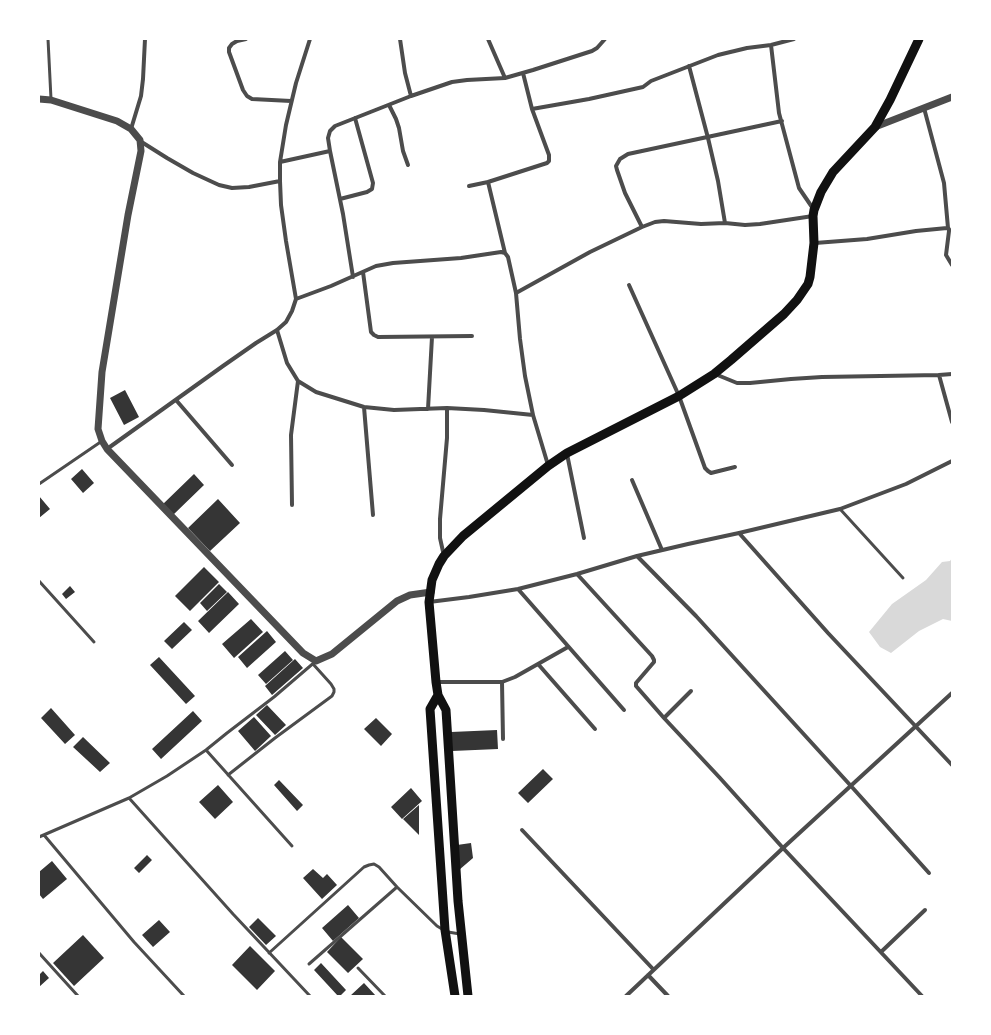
<!DOCTYPE html>
<style>
body{margin:0}
#map{position:relative;width:991px;height:1035px;overflow:hidden;background:#fff;font-family:Helvetica,sans-serif}
canvas{display:block}
.frame{position:absolute;inset:0;border:40px solid #fff;pointer-events:none}
</style>
<div id="map">
<canvas width="991" height="1035"></canvas>
<div class="frame"></div>
</div>
<script>
const ctx = document.querySelector('canvas').getContext('2d');
ctx.lineJoin = 'round';
function paint(path, color) { ctx.fillStyle = color; ctx.fill(path, 'evenodd'); }
const poly = rows => new Path2D(rows.map(r => 'M' + r).join(''));
function trace(path, color, width, dash) { ctx.strokeStyle = color; ctx.lineWidth = width; ctx.lineCap = dash ? 'butt' : 'round'; ctx.setLineDash(dash || []); ctx.stroke(path); }
const water = poly([
 [952,558,952,621,943,619,919,631,891,653,880,647,869,632,892,604,926,580,942,562,950,561]
]);
const building = poly([
 [125,390,139,417,124,425,110,398],
 [82,469,94,483,83,493,71,479],
 [194,474,204,485,173,515,162,505],
 [39,496,50,509,39,518],
 [218,499,240,523,210,551,188,528],
 [204,567,219,582,190,611,175,596],
 [219,584,227,592,207,611,200,603],
 [70,586,75,592,66,599,62,594],
 [228,592,239,604,209,633,198,621],
 [251,619,263,632,234,658,222,644],
 [184,622,192,630,172,649,164,641],
 [267,631,276,642,247,668,238,657],
 [285,651,293,660,266,684,258,675],
 [159,657,195,696,186,704,150,665],
 [295,659,303,668,272,695,265,686],
 [267,705,286,725,275,735,256,715],
 [51,708,75,735,65,744,41,718],
 [193,711,202,721,161,759,152,749],
 [254,717,271,736,255,751,238,731],
 [376,718,392,734,381,746,364,729],
 [497,730,498,749,452,751,451,732],
 [83,737,110,763,100,772,73,747],
 [543,769,553,779,528,803,518,793],
 [279,780,303,805,297,811,274,785],
 [218,785,233,802,215,819,199,802],
 [411,788,422,801,402,819,391,807],
 [419,805,419,835,403,819],
 [471,843,473,858,459,870,457,845],
 [147,855,152,860,139,873,134,868],
 [52,861,67,879,43,899,39,894,39,872],
 [313,869,323,878,327,874,337,885,322,899,303,878],
 [348,905,359,918,333,941,322,928],
 [258,918,276,936,266,945,249,927],
 [159,920,170,932,153,947,142,935],
 [83,935,104,958,74,986,53,963],
 [341,937,363,959,348,973,327,952],
 [250,946,275,971,257,990,232,965],
 [321,963,346,990,340,996,338,996,314,970],
 [43,971,49,978,39,987,39,975],
 [364,983,376,996,350,996]
]);
const service = poly([
 [48,39,51,99],
 [39,484,102,441],
 [840,509,903,578],
 [39,581,94,642],
 [206,750,292,846],
 [228,775,275,738,332,696,334,692,334,689,331,684,313,664],
 [129,798,233,914,310,996],
 [44,835,134,942,184,996],
 [39,837,129,798,167,776,206,750,227,733,274,697,316,661],
 [448,932,460,934],
 [39,953,78,996],
 [269,953,364,867,369,865,374,864,379,867,397,887,437,926,442,929],
 [309,964,397,887],
 [358,968,385,996]
]);
const minor = poly([
 [246,39,237,41,232,44,229,48,229,52,243,90,247,96,252,99,291,101],
 [400,39,405,73,411,96],
 [488,39,505,78],
 [771,45,779,113,799,188,814,210],
 [689,66,708,138,718,181,725,223],
 [523,73,532,109,589,99,643,87,651,81,718,55,747,48,771,45,794,39],
 [389,105,396,119,399,128,403,151,408,165],
 [924,108,944,183,948,228],
 [131,129,141,96,143,79,145,39],
 [140,141,167,158,193,173,219,185,232,188,249,187,280,181],
 [330,151,343,214,353,277],
 [280,162,330,151,328,138,330,131,335,126,411,96,452,82,467,80,505,78,533,70,592,51,597,48,605,39],
 [469,186,488,182],
 [340,199,367,192,372,189,373,183,355,118],
 [642,227,625,193,617,170,616,166,620,159,628,154,782,121],
 [815,243,867,239,916,231,947,228,949,229,949,231,946,255,952,265],
 [505,253,488,182,547,163,549,161,549,155,532,109],
 [363,272,371,332,374,335,378,337,472,336],
 [629,285,679,396,705,468,708,471,711,473,735,467],
 [516,293,590,252,642,227,655,222,664,221,701,224,725,223,745,225,760,224,813,216],
 [296,299,331,286,376,266,393,263,461,258,501,252,505,253,508,257,516,293,520,339,525,376,533,415],
 [277,330,287,363,298,381,316,392,364,407,394,410,447,408],
 [715,374,737,383,750,383,791,379,822,377,939,375,952,374],
 [939,375,952,422],
 [176,400,232,465],
 [364,407,373,515],
 [428,409,432,337],
 [107,449,223,366,256,343,277,330,286,322,292,311,296,299,286,241,281,205,280,181,280,162,286,125,296,83,310,39],
 [567,454,584,538],
 [632,480,662,550],
 [292,505,291,435,298,381],
 [739,533,828,633,952,765],
 [444,556,440,538,440,519,447,438,447,408,484,410,533,415,548,465],
 [637,556,696,616,851,786,929,873],
 [577,574,652,656,654,660,654,662,636,683,636,686,664,718],
 [518,589,624,710],
 [429,602,469,597,518,589,577,574,637,556,688,544,739,533,840,509,906,484,952,461],
 [538,664,595,729],
 [436,682,502,682,515,677,568,647],
 [502,682,503,739],
 [691,691,664,718,720,778,783,848,922,996],
 [522,830,653,969],
 [881,952,925,910],
 [648,975,668,996],
 [626,996,783,848,952,693]
]);
const tertiary = poly([
 [39,99,51,100,117,121,131,129,140,140,141,151,128,215,102,372,98,429,102,441,107,449,303,653,316,661,332,654,397,601,410,595,431,592],
 [875,127,952,97]
]);
const primary = poly([
 [438,695,430,709,445,930,455,996],
 [468,996,458,901,446,710,438,695,436,682,429,602,432,580,439,564,444,556,463,536,548,466,567,453,679,396,714,374,731,360,784,314,797,300,808,284,810,277,814,243,813,216,814,210,821,192,833,172,875,127,890,100,919,39]
]);
paint(water, '#d9d9d9');
paint(building, '#353535');
trace(service, '#4c4c4c', 3);
trace(minor, '#4c4c4c', 4);
trace(tertiary, '#4c4c4c', 7);
trace(primary, '#111', 9);
</script>
